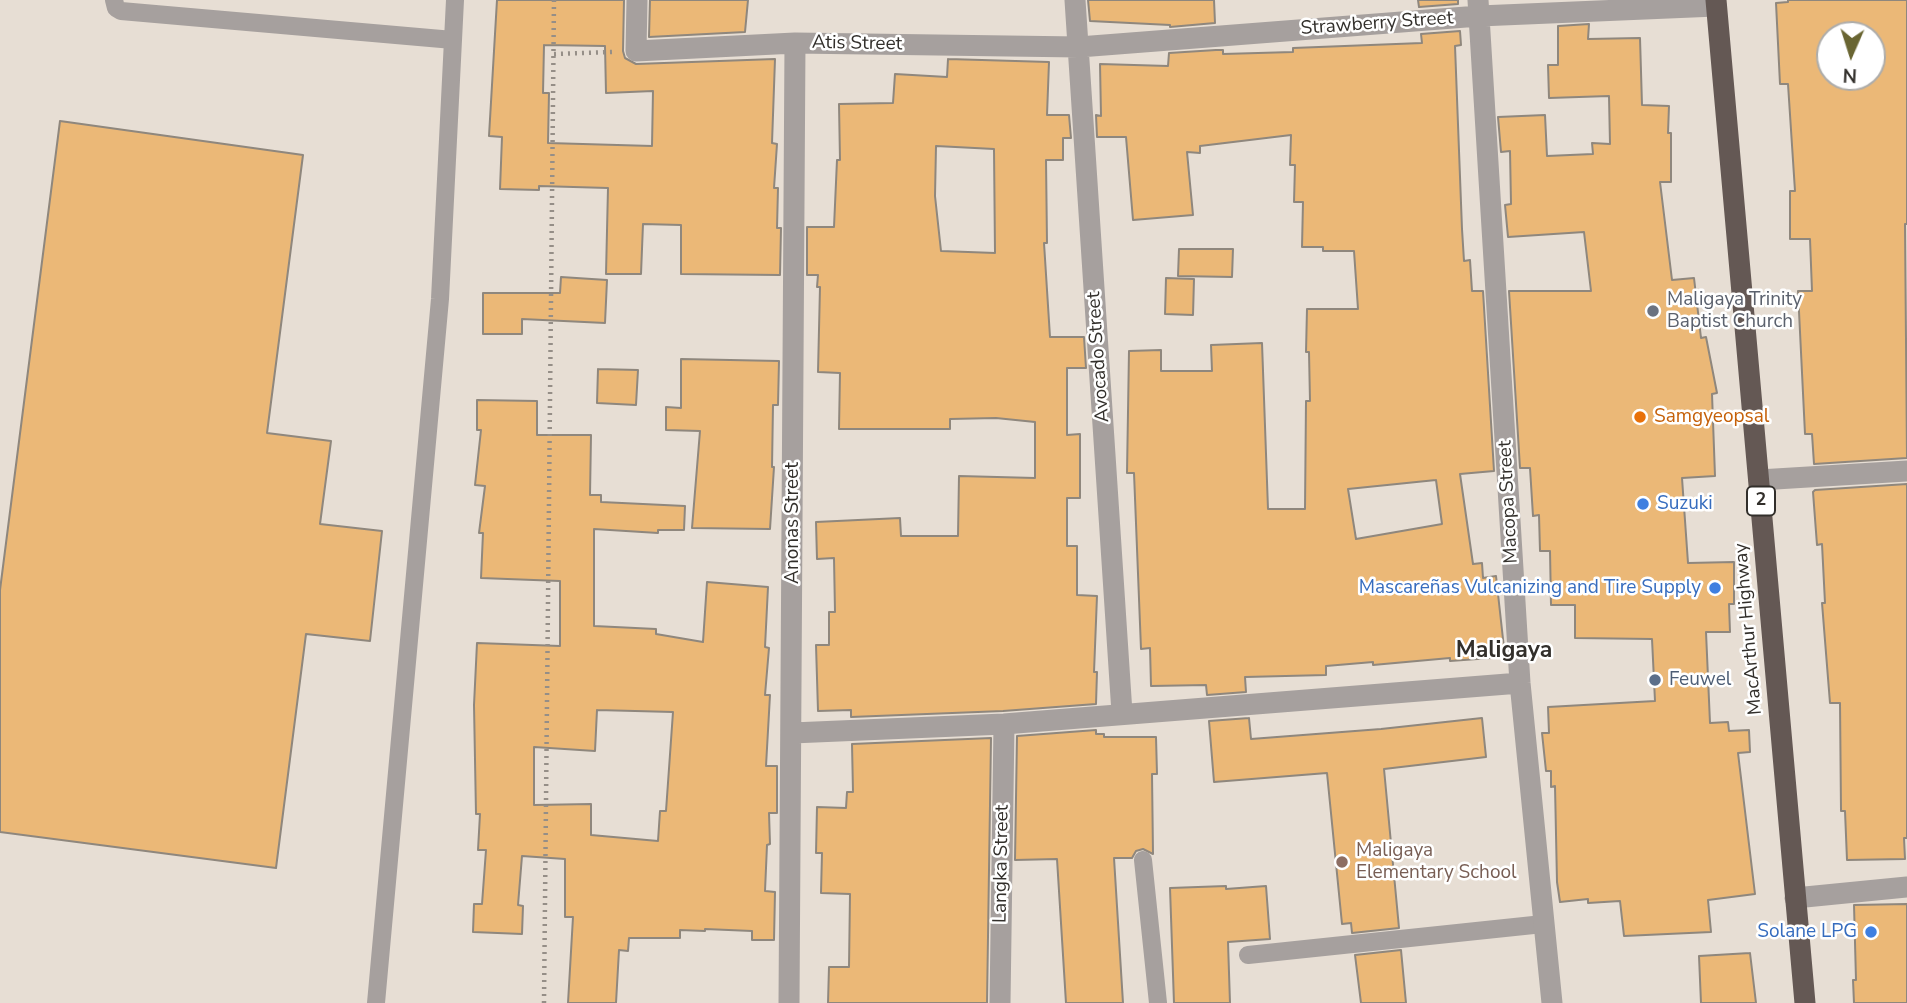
<!DOCTYPE html>
<meta charset="utf-8">
<style>
body{margin:0}
#map{position:relative;width:1907px;height:1003px;overflow:hidden;background:#e7ded4;font-family:"Nunito Sans",sans-serif}
canvas{display:block}
.north{position:absolute;left:1816px;top:21px;width:70px;height:70px;box-sizing:border-box;background:#fff;border:2px solid #adacaa;border-radius:50%;rotate:183deg;font-size:19px;font-weight:700;line-height:28px;text-align:center;color:#322f2b}
.north::after{content:'';display:block;margin:auto;width:24px;height:32px;background:#696532;clip-path:polygon(50% 0,100% 100%,50% 72%,0 100%)}
</style>
<div id="map">
<canvas width="1907" height="1003"></canvas>
<div class="north">N</div>
</div>
<script>
const ctx = document.querySelector('canvas').getContext('2d');
ctx.lineJoin = 'round';
function paint(path, color) { ctx.fillStyle = color; ctx.fill(path, 'evenodd'); }
const poly = rows => new Path2D(rows.map(r => 'M' + r).join(''));
function trace(path, color, width, dash) { ctx.strokeStyle = color; ctx.lineWidth = width; ctx.lineCap = dash ? 'butt' : 'round'; ctx.setLineDash(dash || []); ctx.stroke(path); }
function write(font, color, halo, rows, align = 'center') {
  ctx.font = font + ' "Nunito Sans",sans-serif'; ctx.lineWidth = 5; ctx.setLineDash([]); ctx.textBaseline = 'middle'; ctx.strokeStyle = halo; ctx.fillStyle = color; for (const [text, x, y, turn = 0] of rows) {
    ctx.save(); ctx.translate(x, y); ctx.rotate((+turn || 0) * Math.PI / 180); ctx.textAlign = isNaN(turn) ? turn : align; if (halo) ctx.strokeText(text, 0, 0); ctx.fillText(text, 0, 0); ctx.restore();
  }
}
const building = poly([
 [497,0,624,0,623,51,625,58,636,64,775,59,772,143,777,144,774,188,778,188,777,228,781,228,780,275,681,274,681,225,643,224,641,274,606,274,608,188,539,186,539,190,500,189,502,137,489,136,497,0],
 [544,45,605,46,606,93,653,91,652,146,548,143,549,93,543,93,544,45],
 [650,0,748,0,745,32,649,37,650,0],
 [1088,0,1214,0,1215,23,1170,27,1170,25,1090,21,1088,0],
 [1418,0,1458,0,1458,4,1419,7,1418,0],
 [1788,0,1907,0,1907,224,1905,224,1907,458,1814,464,1812,434,1805,434,1798,291,1812,291,1810,239,1790,239,1790,191,1795,191,1788,84,1780,84,1776,3,1788,2,1788,0],
 [1830,35,1872,35,1872,77,1830,77,1830,35],
 [1589,24,1588,39,1640,38,1642,105,1669,106,1668,133,1671,133,1671,182,1660,182,1672,280,1694,278,1701,338,1706,337,1717,393,1712,394,1715,476,1682,478,1688,563,1734,562,1734,604,1729,604,1730,632,1706,632,1710,723,1728,722,1729,731,1749,730,1750,752,1738,753,1755,894,1708,900,1711,932,1624,936,1620,901,1588,903,1588,899,1560,902,1557,882,1555,786,1551,787,1551,771,1546,771,1542,733,1549,733,1548,707,1655,701,1652,639,1575,638,1575,605,1551,605,1550,551,1540,551,1539,515,1533,516,1530,468,1520,468,1509,291,1591,291,1584,232,1508,237,1505,205,1511,204,1510,151,1501,152,1498,117,1545,115,1547,156,1593,154,1592,143,1610,144,1609,96,1549,98,1548,65,1558,65,1558,26,1589,24],
 [1460,31,1461,45,1455,46,1462,229,1464,261,1470,260,1472,291,1483,291,1494,471,1460,474,1473,564,1482,563,1483,578,1496,576,1505,657,1450,661,1450,658,1373,665,1373,662,1326,666,1326,675,1245,677,1246,692,1207,695,1206,685,1151,686,1150,648,1141,649,1134,473,1127,473,1129,351,1161,350,1161,371,1212,371,1211,345,1262,343,1268,509,1305,509,1306,401,1310,401,1309,352,1306,352,1307,309,1358,309,1354,251,1323,251,1323,247,1302,247,1303,202,1294,202,1295,165,1290,165,1291,135,1200,146,1200,153,1187,152,1193,215,1133,220,1126,137,1097,137,1096,115,1101,116,1100,64,1168,66,1169,53,1216,50,1223,50,1223,54,1293,52,1293,48,1422,43,1421,34,1460,31],
 [1436,480,1442,524,1356,539,1348,489,1436,480],
 [948,59,1049,62,1047,115,1069,115,1071,138,1063,138,1063,160,1046,160,1047,243,1044,243,1050,337,1084,337,1086,368,1067,368,1067,435,1080,434,1080,498,1067,498,1067,546,1077,546,1077,595,1097,596,1094,672,1097,672,1096,704,1003,711,851,717,851,710,818,711,816,645,829,645,829,612,835,612,834,558,817,559,816,522,900,518,901,536,958,536,959,476,1035,478,1035,422,996,418,950,419,950,429,839,429,840,373,818,372,820,287,817,287,818,275,807,275,807,227,834,227,837,160,840,160,839,104,893,103,895,74,947,77,948,59],
 [936,146,994,149,995,253,941,251,935,196,936,146],
 [60,121,303,155,267,433,331,441,320,524,382,531,370,641,306,634,276,868,0,832,0,590,60,121],
 [1179,249,1233,249,1232,277,1178,276,1179,249],
 [561,277,607,280,605,323,522,319,522,334,483,334,483,293,560,293,561,277],
 [1166,278,1194,279,1193,315,1165,314,1166,278],
 [681,359,779,361,778,405,773,405,772,467,774,467,770,529,692,528,700,431,666,430,666,407,681,408,681,359],
 [598,369,638,370,636,405,597,403,598,369],
 [477,400,537,401,537,435,591,435,590,495,601,495,601,502,685,506,684,530,658,530,658,533,594,529,594,626,656,629,656,634,703,642,707,582,768,587,765,647,769,648,765,695,770,695,766,766,777,766,777,813,769,813,770,844,767,845,765,891,775,892,774,940,752,940,752,931,705,929,705,931,680,930,680,938,629,938,628,951,619,950,616,1003,568,1003,573,917,565,917,565,859,522,856,518,905,523,906,522,934,473,932,474,904,482,904,486,850,478,850,480,814,476,814,474,705,477,643,560,646,560,581,481,578,483,533,479,533,485,486,475,485,481,430,477,430,477,400],
 [597,710,673,712,666,811,660,811,658,841,591,835,591,804,534,805,534,747,595,751,597,710],
 [1907,484,1907,838,1904,838,1905,859,1847,860,1845,811,1841,811,1840,703,1830,703,1822,603,1825,603,1822,544,1817,545,1813,492,1815,490,1907,484],
 [1249,718,1251,739,1381,729,1482,718,1486,757,1384,769,1399,928,1352,933,1351,923,1342,924,1327,773,1214,782,1209,721,1249,718],
 [1096,730,1096,734,1104,734,1104,737,1156,737,1157,774,1152,774,1153,854,1143,849,1136,851,1132,858,1114,858,1123,1003,1066,1003,1057,859,1015,860,1017,736,1096,730],
 [991,738,987,1003,828,1003,829,967,849,967,850,894,821,893,822,853,816,853,817,807,846,808,847,792,853,792,852,744,991,738],
 [1226,886,1226,889,1266,886,1270,939,1228,942,1230,1003,1174,1003,1170,888,1226,886],
 [1907,904,1907,1003,1854,1003,1853,980,1856,980,1854,905,1907,904],
 [1401,950,1406,1003,1361,1003,1355,955,1401,950],
 [1750,953,1756,1003,1701,1003,1699,956,1750,953]
]);
const path = poly([
 [554,54,612,52],
 [544,1003,554,0]
]);
const lane = poly([
 [114,0,116,8,121,11,453,40],
 [1143,860,1158,1003],
 [1248,955,1543,924],
 [376,1003,440,299,455,0]
]);
const street = poly([
 [637,0,636,51,795,43,1079,47,1479,16,1716,6],
 [1075,0,1122,713],
 [1478,0,1520,683,1552,1003],
 [1759,480,1907,471],
 [792,733,1004,724,1520,683],
 [1795,898,1907,887],
 [789,1003,795,43],
 [1000,1003,1004,724]
]);
const highway = poly([
 [1716,0,1805,1003]
]);
const markers = [
 [1653,311,7,"#6b7280"],
 [1640,417,7,"#e8710a"],
 [1643,504,7,"#3f7fe0"],
 [1715,588,7,"#3f7fe0"],
 [1655,680,7,"#5c6f8a"],
 [1342,862,7,"#8d6e63"],
 [1871,932,7,"#3f7fe0"]
];
const shields = [
 [1761,501,28]
];
const shieldNames = [
 ["2",1761,501]
];
const streetNames = [
 ["Strawberry Street",1377,24,-4],
 ["Atis Street",857,44,1],
 ["Avocado Street",1099,357,-94],
 ["Macopa Street",1509,502,-93],
 ["Anonas Street",793,523,-90],
 ["MacArthur Highway",1749,629,-95],
 ["Langka Street",1002,864,-89]
];
const worshipNames = [
 ["Maligaya Trinity",1667,300],
 ["Baptist Church",1667,322]
];
const foodNames = [
 ["Samgyeopsal",1654,417]
];
const shopNames = [
 ["Suzuki",1657,504,"left"],
 ["Mascareñas Vulcanizing and Tire Supply",1701,588],
 ["Solane LPG",1857,932]
];
const serviceNames = [
 ["Feuwel",1669,680]
];
const educationNames = [
 ["Maligaya",1356,851],
 ["Elementary School",1356,873]
];
const quarterNames = [
 ["Maligaya",1504,651]
];
paint(building, '#ebb877');
trace(building, '#8f877d', 2);
trace(path, '#958e87', 4.5, [2, 5]);
trace(lane, '#a6a09e', 18);
trace(street, '#a6a09e', 21);
trace(highway, '#645854', 21);
for (const [x, y, r, color] of markers) { const dot = new Path2D(); dot.arc(x, y, r, 0, 2 * Math.PI); ctx.fillStyle = color; ctx.fill(dot); trace(dot, '#fff', 2.5); }
for (const [x, y, w] of shields) { const box = new Path2D(); box.roundRect(x - w / 2, y - 14.5, w, 29, 5); ctx.fillStyle = '#fff'; ctx.fill(box); trace(box, '#322f2b', 2); }
write('bold 18px', '#322f2b', null, shieldNames);
write('19px', '#322f2b', '#fff', streetNames);
write('19px', '#5b616d', '#fff', worshipNames, 'left');
write('19px', '#c56008', '#fff', foodNames, 'left');
write('19px', '#366cbe', '#fff', shopNames, 'right');
write('19px', '#4e5e75', '#fff', serviceNames, 'left');
write('19px', '#785e54', '#fff', educationNames, 'left');
write('bold 23px', '#322f2b', '#fff', quarterNames);
</script>
